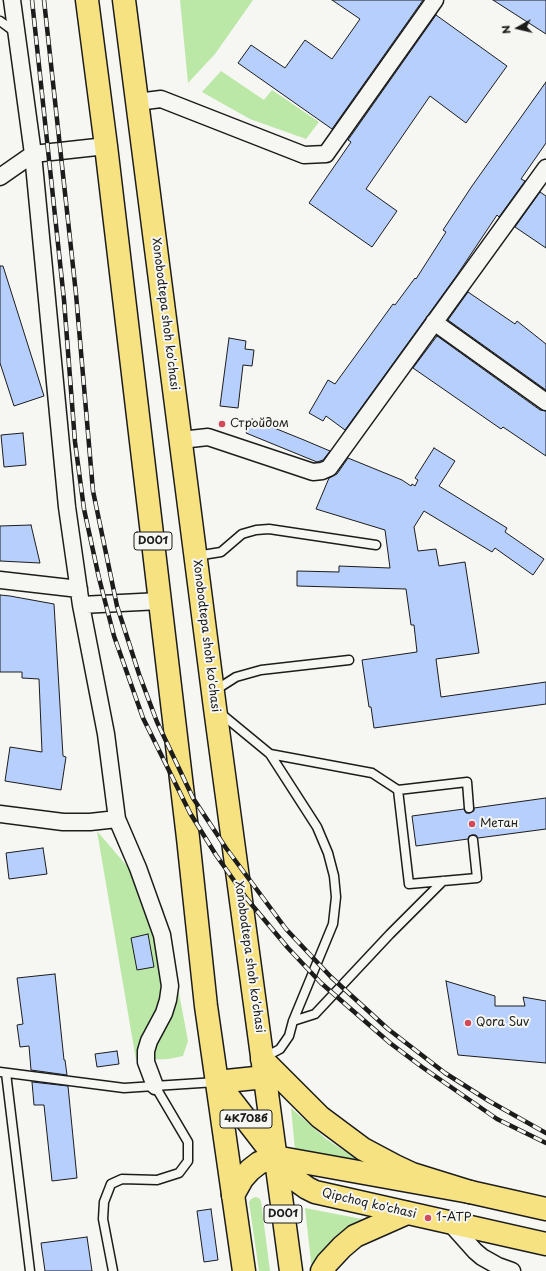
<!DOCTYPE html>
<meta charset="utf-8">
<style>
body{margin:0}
#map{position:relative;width:546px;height:1271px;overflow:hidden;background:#f6f6f2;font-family:"Playpen Sans",sans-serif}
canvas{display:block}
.north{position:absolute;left:498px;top:8px;width:40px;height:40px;-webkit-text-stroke:3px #f6f6f2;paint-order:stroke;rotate:262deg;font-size:11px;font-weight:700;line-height:16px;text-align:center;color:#1c1c1c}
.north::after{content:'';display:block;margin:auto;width:14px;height:18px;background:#1c1c1c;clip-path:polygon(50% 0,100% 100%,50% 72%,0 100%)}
</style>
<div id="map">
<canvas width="546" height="1271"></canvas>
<div class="north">N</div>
</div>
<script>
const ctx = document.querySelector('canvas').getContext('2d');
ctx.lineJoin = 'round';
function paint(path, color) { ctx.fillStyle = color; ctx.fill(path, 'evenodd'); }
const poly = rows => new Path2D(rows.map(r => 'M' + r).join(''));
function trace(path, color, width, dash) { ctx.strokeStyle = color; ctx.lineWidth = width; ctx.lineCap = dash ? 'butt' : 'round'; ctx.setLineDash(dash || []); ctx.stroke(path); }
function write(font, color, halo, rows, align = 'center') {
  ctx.font = font + ' "Playpen Sans",sans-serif'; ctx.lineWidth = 4; ctx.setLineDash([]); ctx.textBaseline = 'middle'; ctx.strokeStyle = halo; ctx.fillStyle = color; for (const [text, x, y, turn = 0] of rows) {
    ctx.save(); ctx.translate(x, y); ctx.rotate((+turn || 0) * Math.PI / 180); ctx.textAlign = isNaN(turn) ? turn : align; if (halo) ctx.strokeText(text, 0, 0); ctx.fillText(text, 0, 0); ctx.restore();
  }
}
const green = poly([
 [180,0,253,0,215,54,188,83],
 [221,71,264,100,272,90,319,122,306,139,250,119,202,92],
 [97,831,163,908,188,1041,183,1056,169,1059,136,1060],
 [291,1108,326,1139,360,1161,295,1150],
 [255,1197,259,1198,261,1201,270,1271,259,1271,249,1202,251,1199],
 [305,1208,367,1220,345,1229,338,1235,320,1254,312,1270]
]);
const building = poly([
 [332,0,423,0,332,129,238,63,251,45,285,68,305,40,332,59,360,19,332,0],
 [493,0,546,0,546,34,493,0],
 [436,15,507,66,466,123,430,96,366,189,397,211,372,247,309,203,351,142,348,140,436,15],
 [546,82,546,143,521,179,525,181,499,217,497,215,457,275,345,430,326,416,323,421,309,413,328,380,335,384,393,304,395,305,415,278,416,279,446,232,443,230,472,186,546,82],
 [540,192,546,196,546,248,515,227,540,192],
 [0,266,3,266,44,396,14,406,0,363,0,266],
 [468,292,515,324,517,321,546,344,546,390,448,320,468,292],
 [437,336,540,410,546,411,546,456,503,427,501,429,413,368,437,336],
 [229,338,246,341,245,349,254,350,252,366,243,365,238,408,220,406,229,338],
 [252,419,304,440,330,451,323,460,317,462,246,433,252,419],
 [23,433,26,465,4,467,1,435,23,433],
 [434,448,455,461,439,486,507,528,505,532,544,559,533,575,495,548,492,552,424,511,414,527,418,551,436,549,439,566,465,562,479,653,436,659,441,697,546,682,546,704,374,728,371,707,369,707,362,660,417,652,414,625,411,625,406,589,297,586,297,571,339,572,339,566,390,568,385,530,316,509,329,478,337,474,348,458,402,480,411,486,412,484,415,486,418,480,415,478,434,448],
 [31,525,40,563,0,561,0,526,31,525],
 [0,595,10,596,54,604,63,756,66,757,61,790,5,781,10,747,42,752,39,679,22,678,22,672,0,672,0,595],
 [546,798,546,829,478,838,476,835,472,835,469,836,468,839,416,846,412,816,464,809,466,813,470,813,474,811,474,808,546,798],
 [43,848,47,874,9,879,6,853,43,848],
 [148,934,154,967,137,970,131,938,148,934],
 [55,974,64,1060,65,1060,67,1075,31,1070,29,1046,20,1047,17,1025,23,1024,17,978,55,974],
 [446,981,495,996,495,1006,525,1006,523,997,546,1001,546,1063,458,1055,446,981],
 [117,1051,119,1064,97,1067,95,1054,117,1051],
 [32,1082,68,1086,77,1178,52,1181,44,1105,34,1105,32,1082],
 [211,1209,218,1260,204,1262,197,1211,211,1209],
 [87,1237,92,1271,45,1271,41,1243,87,1237]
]);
const lane = poly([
 [0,21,15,32],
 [196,556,221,552,242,534,256,530,269,529,376,545],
 [214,691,236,677,261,670,349,660],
 [219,712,270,754,317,827,328,853,334,876,336,897,333,924,293,1021,289,1036,280,1049,263,1058],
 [270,754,372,773,398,790],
 [469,808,467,782,398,790,409,884,477,878,473,840],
 [293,1021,315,1014,390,934,443,881],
 [0,1072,124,1088,216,1082],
 [6,1073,30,1271],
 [113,1271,103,1219,104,1202,111,1184,122,1179,157,1180,179,1173,188,1161,188,1142,155,1086]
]);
const street = poly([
 [12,0,33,154,67,507,81,605,106,734,117,819,138,868,162,935,170,986,168,1000,164,1013,149,1041,146,1051,146,1062,155,1086],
 [137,102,161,99,304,155,326,154,435,0],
 [0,177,33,154,106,146],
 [434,322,546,402],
 [181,440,208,437,313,472,322,471,329,468,546,168],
 [0,580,79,589],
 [81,605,160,601],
 [0,814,63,822,90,822,117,819],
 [450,1223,475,1251,482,1257,498,1266,512,1271]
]);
const primary = poly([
 [217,1082,286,1171,293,1178,307,1188,315,1192,546,1244],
 [217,1082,265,1077],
 [233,1195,242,1179,250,1170,259,1163,275,1157,470,1192,546,1209]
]);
const highway = poly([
 [87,0,106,146,188,838,206,1006,244,1271],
 [124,0,215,708,291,1271],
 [262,1059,320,1117,363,1149,395,1166,412,1174,470,1192],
 [322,1271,327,1263,342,1247,355,1236,407,1213]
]);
const rail = poly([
 [32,0,64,300,75,442,84,509,99,578,114,636,143,718,190,813,216,855,247,899,288,948,321,983,390,1043,422,1067,497,1119,546,1143],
 [44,0,76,294,93,491,117,606,139,674,157,722,193,798,226,848,286,929,331,977,388,1029,445,1073,489,1101,546,1133]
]);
const markers = [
 [222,424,4,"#d1495b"],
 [472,824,4,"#d1495b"],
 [468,1023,4,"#d1495b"],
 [428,1218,4,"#d1495b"]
];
const shields = [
 [153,541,38],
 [246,1119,52],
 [283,1214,38]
];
const shieldNames = [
 ["D001",153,541],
 ["4К708б",246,1119],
 ["D001",283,1214]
];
const streetNames = [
 ["Xonobodtepa shoh ko'chasi",165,314,83],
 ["Xonobodtepa shoh ko'chasi",206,636,83],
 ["Xonobodtepa shoh ko'chasi",249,957,82],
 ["Qipchoq ko'chasi",369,1204,13]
];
const poiNames = [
 ["Стройдом",230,424],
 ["Метан",480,824],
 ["Qora Suv",476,1023],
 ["1-ATP",436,1218]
];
paint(green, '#bbe8a6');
paint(building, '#b7cffd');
trace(building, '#1c1c1c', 1);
trace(lane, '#1c1c1c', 11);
trace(street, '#1c1c1c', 19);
trace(primary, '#1c1c1c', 25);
trace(highway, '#1c1c1c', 25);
trace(lane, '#f6f6f2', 8);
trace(street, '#f6f6f2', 16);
trace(primary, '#f7e281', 22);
trace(highway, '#f7e281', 22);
trace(rail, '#1c1c1c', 4.5);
trace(rail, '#f6f6f2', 3, [9]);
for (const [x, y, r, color] of markers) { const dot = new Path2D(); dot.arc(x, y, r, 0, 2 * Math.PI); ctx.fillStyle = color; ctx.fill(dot); trace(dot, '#f6f6f2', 1.5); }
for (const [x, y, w] of shields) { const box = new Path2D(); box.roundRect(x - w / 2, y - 9, w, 18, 3); ctx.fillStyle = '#f6f6f2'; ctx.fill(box); trace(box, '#1c1c1c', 1); }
write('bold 11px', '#1c1c1c', null, shieldNames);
write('12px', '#1c1c1c', '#f6f6f2', streetNames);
write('12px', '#1c1c1c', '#f6f6f2', poiNames, 'left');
</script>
